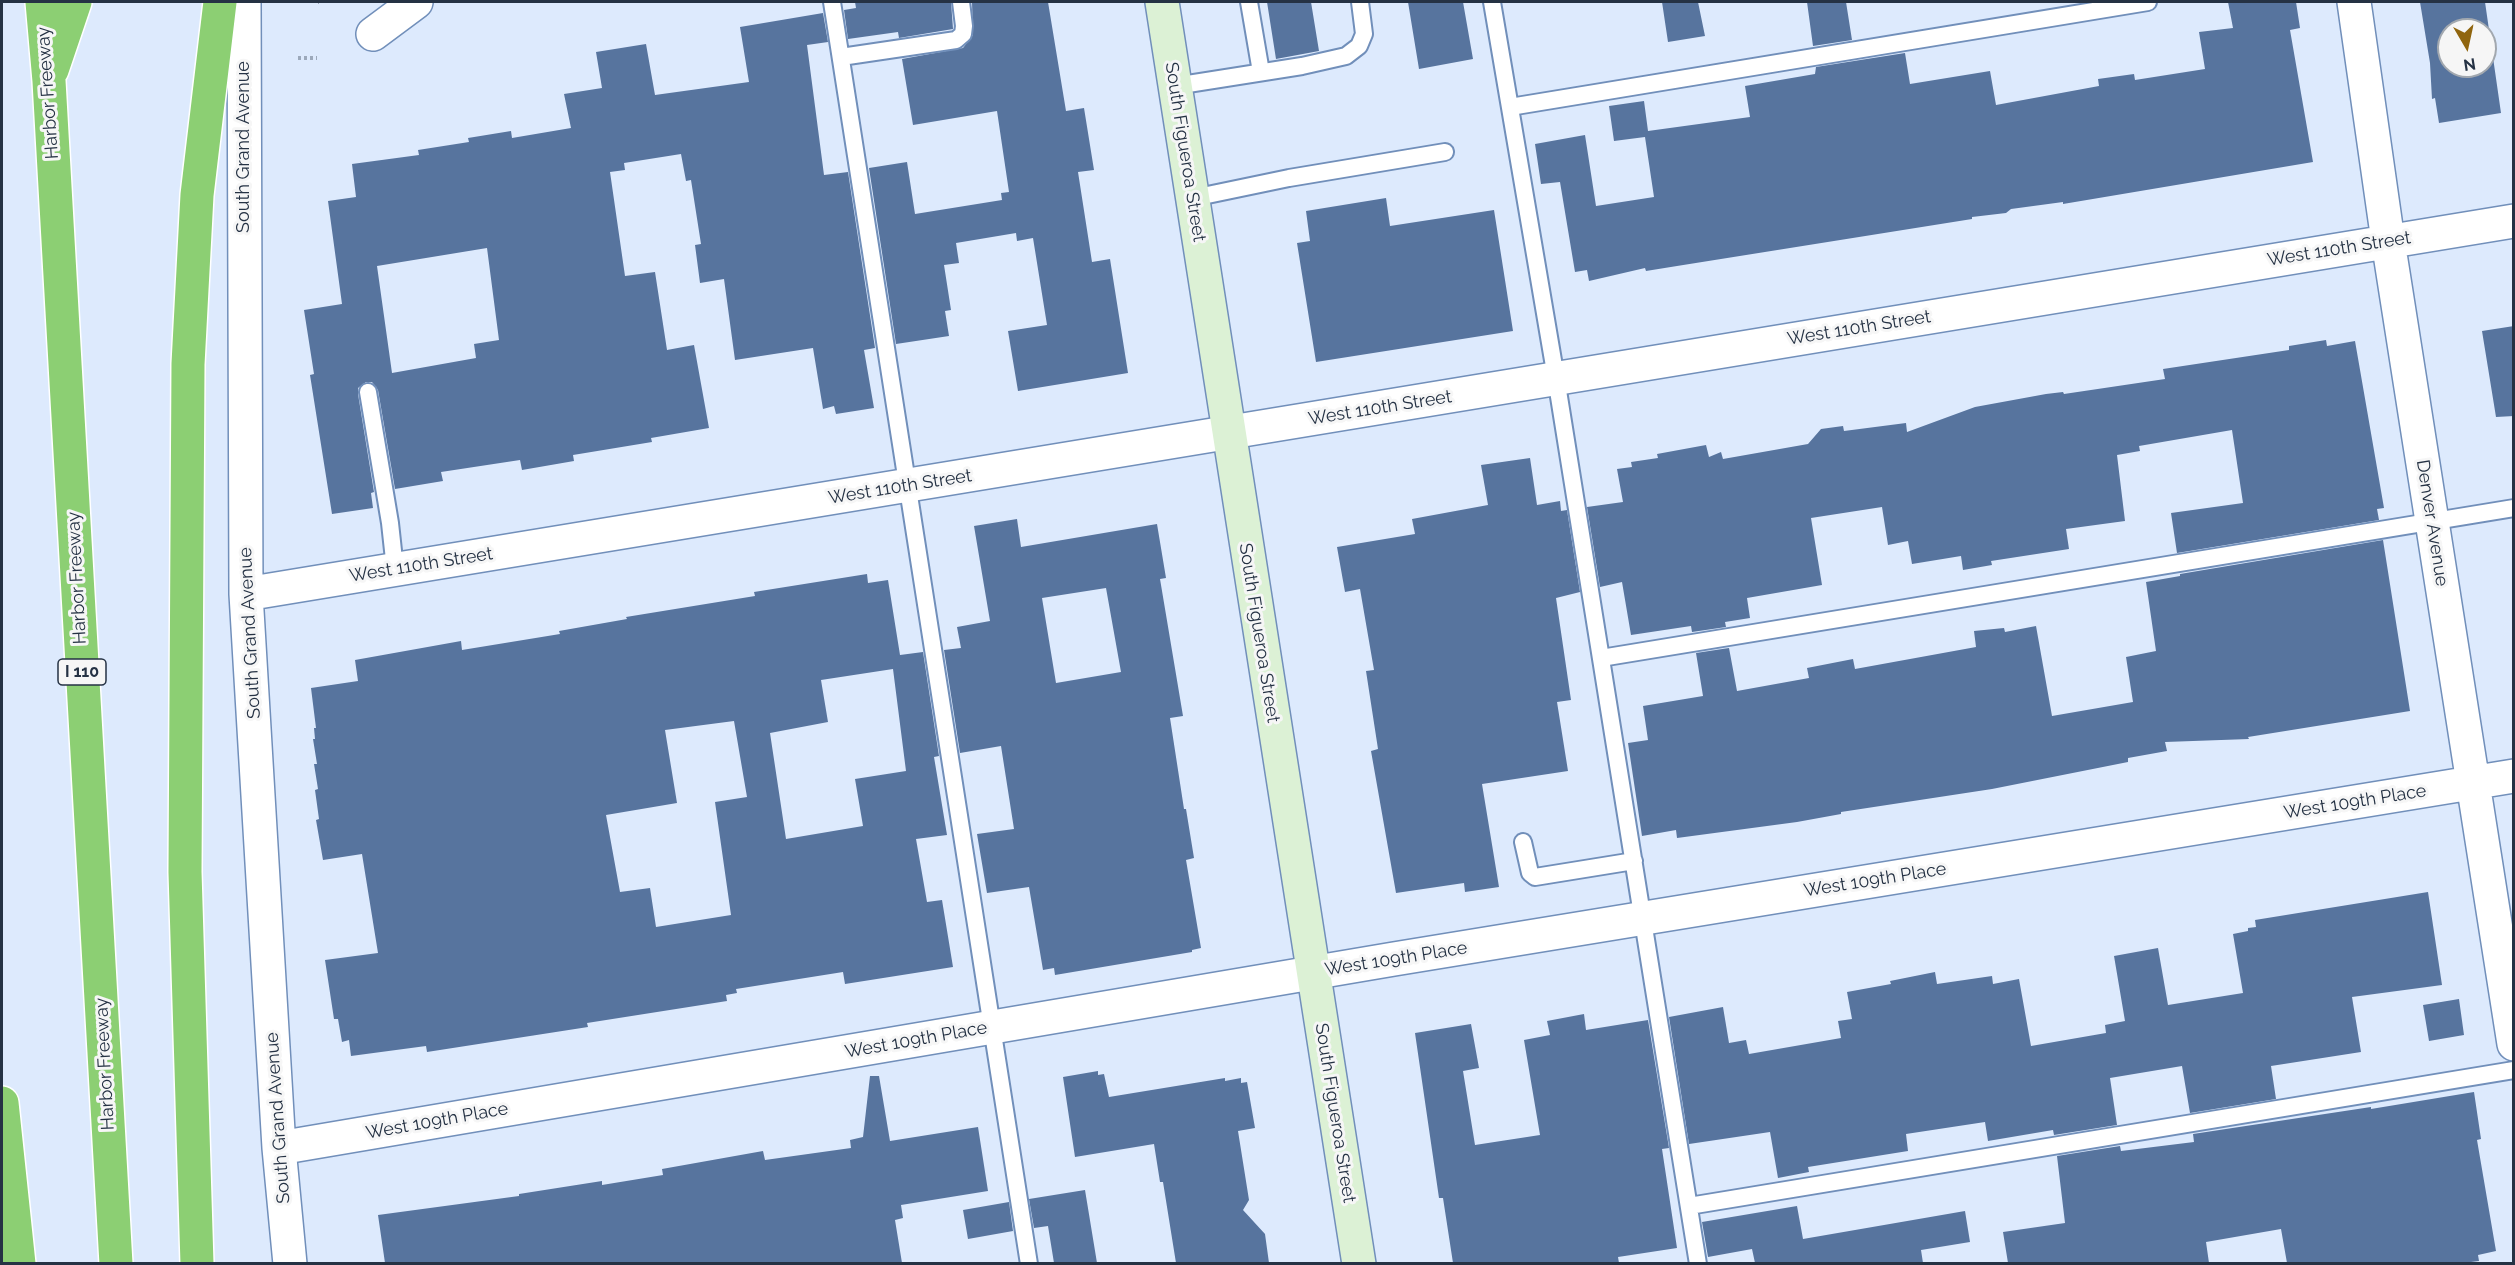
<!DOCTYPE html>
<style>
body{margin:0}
#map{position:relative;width:2515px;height:1265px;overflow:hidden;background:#ddeafd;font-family:Raleway,sans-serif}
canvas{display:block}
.frame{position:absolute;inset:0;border:3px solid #253244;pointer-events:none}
.north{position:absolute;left:2437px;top:18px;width:60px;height:60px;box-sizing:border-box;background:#f6f6f6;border:2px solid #a2a8af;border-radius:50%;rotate:171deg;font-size:16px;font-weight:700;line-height:24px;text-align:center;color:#253244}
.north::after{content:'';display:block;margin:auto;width:21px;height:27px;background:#90650e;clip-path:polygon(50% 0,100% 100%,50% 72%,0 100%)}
</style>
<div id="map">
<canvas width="2515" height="1265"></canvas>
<div class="frame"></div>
<div class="north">N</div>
</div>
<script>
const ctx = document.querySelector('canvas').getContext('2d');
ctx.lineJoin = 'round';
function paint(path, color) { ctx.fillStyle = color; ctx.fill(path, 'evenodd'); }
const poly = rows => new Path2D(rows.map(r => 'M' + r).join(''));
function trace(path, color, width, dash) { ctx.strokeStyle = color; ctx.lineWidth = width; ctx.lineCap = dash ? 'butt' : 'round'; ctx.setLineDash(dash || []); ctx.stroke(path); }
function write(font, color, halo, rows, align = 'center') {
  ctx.font = font + ' Raleway,sans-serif'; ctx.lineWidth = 6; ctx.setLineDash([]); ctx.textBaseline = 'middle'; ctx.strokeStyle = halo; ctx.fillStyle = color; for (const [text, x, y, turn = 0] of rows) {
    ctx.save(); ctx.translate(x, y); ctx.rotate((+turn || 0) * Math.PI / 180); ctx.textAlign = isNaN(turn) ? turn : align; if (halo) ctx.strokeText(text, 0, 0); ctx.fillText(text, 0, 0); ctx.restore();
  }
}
const building = poly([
 [855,2,951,2,953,29,899,38,898,32,848,39,844,10,856,8],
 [972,2,1048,2,1066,111,1084,108,1094,170,1078,172,1092,262,1110,259,1128,373,1018,391,1008,331,1047,325,1033,238,1017,241,1016,233,956,243,959,263,944,265,951,310,945,311,949,336,896,344,869,168,907,162,915,214,1002,200,1001,193,1009,192,997,111,913,125,902,59,963,48,973,35],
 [1267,2,1311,2,1319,51,1276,59],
 [1408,2,1463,2,1473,59,1419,69],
 [1662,2,1698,2,1705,36,1668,42],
 [1807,2,1846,2,1852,40,1813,46],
 [2228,2,2296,2,2300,28,2290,30,2313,162,2063,204,2063,202,2011,209,2006,213,1972,217,1972,219,1677,266,1646,271,1645,268,1589,281,1587,270,1575,272,1560,182,1541,184,1535,144,1585,135,1596,206,1654,197,1645,137,1614,141,1609,106,1644,101,1648,131,1750,117,1745,86,1815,74,1816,67,1905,53,1910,84,1990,71,1996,105,2099,86,2098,79,2134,74,2135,80,2205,69,2199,32,2233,28],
 [2420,2,2485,2,2501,113,2439,123,2435,98,2432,99,2430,63],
 [2449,30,2485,30,2485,66,2449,66],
 [823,13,828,42,807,45,824,175,848,172,875,348,864,350,874,408,836,414,834,406,823,409,813,348,735,360,724,279,700,283,695,245,701,244,691,180,686,181,681,154,624,163,625,170,610,172,625,276,655,272,667,350,694,345,709,428,651,438,652,442,573,455,574,461,522,470,520,460,441,472,443,481,395,489,378,390,372,382,366,382,358,388,358,394,374,492,371,493,373,508,332,514,310,375,314,374,304,310,342,304,328,201,356,197,352,164,419,155,418,150,469,142,468,138,511,131,512,138,571,128,564,94,602,88,596,52,646,44,655,95,749,82,740,27],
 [487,248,499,340,474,344,476,358,392,373,377,266],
 [1386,198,1390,226,1494,210,1513,331,1316,362,1297,243,1310,241,1306,211],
 [2514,326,2514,416,2496,417,2482,331],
 [2326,340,2327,346,2355,341,2384,508,2377,509,2379,520,2177,553,2171,513,2243,503,2232,430,2139,446,2140,451,2117,455,2125,521,2066,529,2069,549,1991,561,1992,565,1963,570,1961,556,1912,564,1908,541,1888,545,1882,507,1811,518,1822,585,1747,598,1750,618,1725,622,1726,627,1692,632,1691,626,1631,635,1622,582,1600,587,1587,507,1623,502,1617,469,1632,467,1631,462,1658,458,1657,454,1706,445,1709,457,1721,452,1723,459,1808,444,1821,429,1843,426,1844,431,1906,423,1907,432,1975,407,2046,394,2063,392,2064,394,2165,379,2163,369,2289,350,2289,346],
 [1530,458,1537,505,1560,501,1561,511,1567,510,1580,592,1556,598,1571,700,1557,702,1568,771,1482,784,1499,887,1465,892,1464,883,1396,893,1371,751,1378,749,1366,671,1374,670,1360,589,1345,592,1337,547,1415,534,1412,519,1488,505,1481,465],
 [1017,519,1021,547,1157,524,1166,578,1160,579,1183,716,1170,718,1184,809,1186,809,1194,858,1186,860,1201,948,1192,950,1192,952,1055,975,1054,968,1043,970,1029,887,987,893,977,834,1014,829,1001,746,960,753,944,650,961,648,957,627,990,621,974,526],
 [1106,588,1121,672,1056,683,1042,598],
 [2383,540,2410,711,2248,737,2249,739,2165,742,2167,751,2128,758,2128,762,1992,789,1841,812,1841,814,1797,822,1677,838,1676,830,1642,836,1628,743,1648,740,1643,706,1703,696,1696,653,1729,648,1737,691,1809,678,1807,668,1853,659,1855,669,1976,647,1974,631,2004,628,2005,632,2036,626,2052,716,2133,702,2126,657,2156,651,2146,582,2180,576,2180,574],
 [867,574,868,583,888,580,900,655,923,652,939,756,934,757,947,835,916,839,927,902,942,900,953,967,845,984,843,972,736,989,737,993,726,995,727,1001,587,1023,588,1027,427,1052,426,1046,351,1056,349,1040,342,1042,338,1019,334,1019,325,960,378,953,362,854,323,860,316,820,319,819,315,790,318,789,314,764,317,764,313,739,315,739,314,728,316,728,311,688,358,681,355,660,461,641,462,650,560,634,559,631,627,619,626,617,755,596,754,592],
 [893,669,906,771,855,779,863,826,786,839,770,733,828,722,821,680],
 [734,721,747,797,715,802,731,915,656,927,650,888,620,892,606,815,677,803,665,730],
 [2428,892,2442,985,2352,997,2361,1052,2271,1066,2276,1099,2190,1113,2182,1066,2110,1078,2117,1125,2054,1135,2053,1130,1988,1141,1985,1122,1906,1134,1908,1151,1808,1167,1809,1172,1778,1178,1770,1132,1689,1144,1669,1017,1723,1007,1729,1043,1746,1040,1749,1054,1841,1038,1838,1021,1852,1019,1847,992,1891,984,1890,981,1935,972,1937,984,1992,976,1993,984,2019,979,2031,1046,2106,1033,2105,1025,2125,1021,2114,956,2158,948,2168,1005,2243,993,2233,934,2248,931,2248,928,2256,927,2255,920],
 [2459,999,2464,1035,2429,1041,2423,1005],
 [1584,1014,1586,1030,1648,1020,1669,1148,1662,1149,1677,1248,1618,1257,1619,1263,1453,1263,1443,1198,1439,1198,1415,1033,1471,1024,1479,1068,1463,1071,1475,1145,1540,1135,1524,1040,1550,1035,1547,1021],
 [1098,1071,1098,1075,1104,1074,1109,1097,1225,1078,1225,1081,1241,1078,1241,1083,1247,1082,1255,1128,1238,1131,1249,1200,1243,1210,1265,1234,1269,1263,1176,1263,1163,1182,1160,1182,1154,1144,1075,1157,1063,1077],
 [870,1076,879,1076,890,1141,978,1127,988,1191,901,1205,903,1218,895,1220,902,1263,385,1263,378,1215,519,1196,519,1194,602,1181,602,1185,663,1175,662,1169,763,1151,765,1160,851,1148,850,1140,863,1137],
 [2474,1092,2481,1139,2477,1140,2496,1251,2478,1255,2479,1261,2463,1263,2287,1263,2281,1229,2206,1242,2209,1263,2008,1263,2003,1232,2065,1223,2057,1156,2120,1146,2121,1151,2194,1142,2193,1134,2371,1107,2371,1109],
 [1085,1190,1097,1263,1054,1263,1048,1226,1034,1228,1029,1199],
 [1009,1202,1013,1231,968,1239,963,1210],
 [1797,1206,1803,1239,1965,1211,1970,1242,1921,1250,1923,1263,1755,1263,1752,1249,1708,1257,1702,1222]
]);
const path = poly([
 [318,2,319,2],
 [298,58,317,58]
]);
const service = poly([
 [832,2,1029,1264],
 [1249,2,1261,72],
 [1492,2,1556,378,1698,1264],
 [841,57,956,40,963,34,964,26,961,2],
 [1175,86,1302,66,1346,56,1359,46,1364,34,1360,2],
 [1510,107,2148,2],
 [1193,198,1289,178,1445,152],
 [368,392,390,523,395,569],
 [1601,658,2514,508],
 [1523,842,1530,873,1535,877,1634,861],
 [1689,1206,2514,1070]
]);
const minor = poly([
 [244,2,246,594,279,1148,290,1264],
 [2354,2,2388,241,2514,1044],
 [373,34,416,2],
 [246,594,2514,221],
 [279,1148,1394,959,2514,776]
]);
const secondary = poly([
 [1162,2,1359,1264]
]);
const motorway = poly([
 [42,2,49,81,116,1264],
 [52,70,75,2],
 [2,1103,19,1264],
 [197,1264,185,872,188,364,197,195,220,2]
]);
const shields = [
 [82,672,48]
];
const shieldNames = [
 ["I 110",82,672]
];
const streetNames = [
 ["Harbor Freeway",48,93,-94],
 ["South Grand Avenue",244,147,-90],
 ["South Figueroa Street",1185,152,81],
 ["West 110th Street",2339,249,-9],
 ["West 110th Street",1859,328,-9],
 ["West 110th Street",1380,408,-9],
 ["West 110th Street",900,487,-9],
 ["Denver Avenue",2432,523,81],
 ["West 110th Street",421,565,-9],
 ["Harbor Freeway",77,578,-93],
 ["South Grand Avenue",250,633,-93],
 ["South Figueroa Street",1259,633,81],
 ["West 109th Place",2355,802,-9],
 ["West 109th Place",1875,880,-9],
 ["West 109th Place",1396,959,-9],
 ["West 109th Place",916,1040,-10],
 ["Harbor Freeway",105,1064,-93],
 ["South Figueroa Street",1335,1113,81],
 ["South Grand Avenue",278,1118,-94],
 ["West 109th Place",437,1121,-10]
];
paint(building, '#57749e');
trace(service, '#718fba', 20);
trace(minor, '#718fba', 36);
trace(secondary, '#718fba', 36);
trace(motorway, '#fff', 36);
trace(path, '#9ca9bb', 4, [3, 3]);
trace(service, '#fff', 16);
trace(minor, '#fff', 33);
trace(secondary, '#dcf1d5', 33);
trace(motorway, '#8ccf73', 33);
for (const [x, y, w] of shields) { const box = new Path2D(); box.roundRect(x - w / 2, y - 13, w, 26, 4.5); ctx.fillStyle = '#f6f6f6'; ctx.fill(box); trace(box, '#253244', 1.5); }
write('bold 16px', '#253244', null, shieldNames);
write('18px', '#253244', '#f6f6f6', streetNames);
</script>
